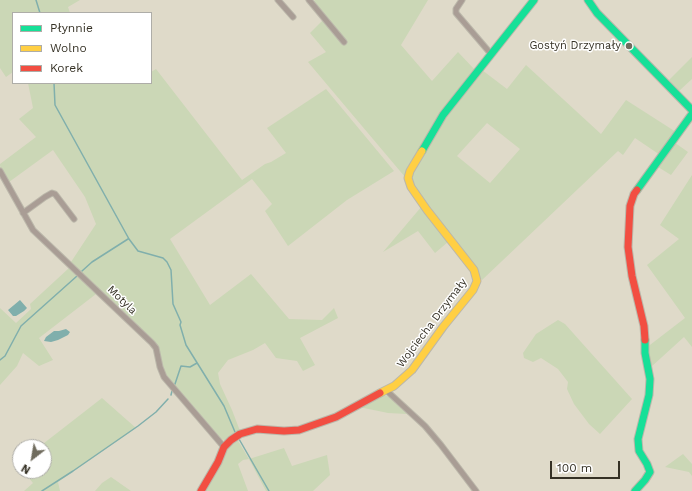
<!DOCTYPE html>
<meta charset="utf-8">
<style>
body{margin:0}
#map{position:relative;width:692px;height:491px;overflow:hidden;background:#dfdac9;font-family:"Work Sans",sans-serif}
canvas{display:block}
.legend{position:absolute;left:12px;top:12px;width:140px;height:72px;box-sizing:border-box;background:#fff;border:1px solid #aeada8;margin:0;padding:5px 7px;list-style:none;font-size:12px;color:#353125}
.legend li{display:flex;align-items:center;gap:8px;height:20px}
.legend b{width:20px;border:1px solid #aeada8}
.north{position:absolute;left:12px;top:439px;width:40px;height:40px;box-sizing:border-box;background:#fff;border:1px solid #aeada8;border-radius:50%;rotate:211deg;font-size:11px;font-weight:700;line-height:16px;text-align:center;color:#353125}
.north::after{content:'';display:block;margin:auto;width:14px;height:18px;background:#706c5e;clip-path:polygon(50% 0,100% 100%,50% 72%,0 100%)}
.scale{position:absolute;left:550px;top:461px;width:70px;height:18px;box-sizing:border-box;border:2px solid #353125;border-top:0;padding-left:5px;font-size:12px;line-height:14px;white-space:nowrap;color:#353125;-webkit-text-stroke:3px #fff;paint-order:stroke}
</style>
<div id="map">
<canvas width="692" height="491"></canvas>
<ul class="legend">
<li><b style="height:5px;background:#16e098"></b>Płynnie</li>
<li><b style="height:5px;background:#ffcf43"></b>Wolno</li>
<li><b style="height:5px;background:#f24e42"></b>Korek</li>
</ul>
<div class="north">N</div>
<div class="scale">100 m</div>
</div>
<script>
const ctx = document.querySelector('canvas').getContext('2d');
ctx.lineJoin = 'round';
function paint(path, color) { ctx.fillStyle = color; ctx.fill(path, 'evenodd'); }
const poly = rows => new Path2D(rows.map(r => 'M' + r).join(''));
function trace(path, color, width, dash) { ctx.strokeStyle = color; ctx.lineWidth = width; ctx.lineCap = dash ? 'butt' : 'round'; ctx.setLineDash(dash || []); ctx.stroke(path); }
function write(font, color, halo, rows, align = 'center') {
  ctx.font = font + ' "Work Sans",sans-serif'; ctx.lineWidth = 3; ctx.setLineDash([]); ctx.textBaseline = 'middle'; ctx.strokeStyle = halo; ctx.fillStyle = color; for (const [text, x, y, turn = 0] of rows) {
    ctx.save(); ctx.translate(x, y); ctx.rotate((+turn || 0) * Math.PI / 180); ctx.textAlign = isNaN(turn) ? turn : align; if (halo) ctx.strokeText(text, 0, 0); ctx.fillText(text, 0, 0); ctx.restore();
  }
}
const green = poly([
 [0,0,80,0,68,7,70,13,13,13,13,72,6,77,0,68],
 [315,0,428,0,401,45,432,81,458,52,475,70,407,168,405,177,308,62,326,52,310,33,323,20,310,4],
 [692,57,692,79,679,91,669,80],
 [526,65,601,134,626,100,676,132,671,140,688,152,671,175,658,167,663,157,635,138,623,155,618,151,482,280,429,208,413,184,411,177,413,170,449,113,482,70,507,89],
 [487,123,520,149,490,183,457,156],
 [156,69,242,180,265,164,271,162,286,153,267,128,326,89,394,171,347,200,288,246,265,211,272,204,252,179,170,239,210,305,251,274,289,319,322,320,334,308,338,318,300,338,315,365,303,371,297,361,276,358,265,343,253,350,228,360,218,373,220,384,232,410,240,431,225,440,219,439,169,379,162,368,157,347,149,336,71,262,96,224,85,197,53,150,9,182,0,166,0,164,36,137,19,119,33,108,28,83,151,83,151,72],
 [692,175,692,347,684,337,651,367,646,348,685,318,647,265,679,239,660,225],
 [422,206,448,242,435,253,418,231,383,252],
 [69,268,96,294,39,338,53,360,39,366,23,353,17,366,0,385,0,308,16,323,31,309,30,304],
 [558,320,565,324,632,399,600,434,589,424,574,404,567,389,568,382,558,369,541,358,533,362,524,358,523,353,536,334],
 [383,395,390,397,407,414,388,413,359,407],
 [102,398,136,428,58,482,60,491,24,491,33,483,23,471,44,471,44,447,39,447],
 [237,439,249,459,284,448,292,466,327,455,330,475,313,491,266,491,249,459,243,460,238,464,248,491,204,491,225,450],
 [683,454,692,464,692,476,689,472,665,467],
 [111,477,131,491,95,491,102,483]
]);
const water = poly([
 [20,300,27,308,24,311,16,316,13,316,8,310],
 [66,329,70,332,68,335,58,340,51,342,44,341,46,337,54,331,59,331]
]);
const stream = poly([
 [36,0,40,13],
 [54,83,55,105,129,239,138,251,163,258,167,262,171,270,173,304,181,322,180,325,186,345,224,406,235,432],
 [82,271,92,262,128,239],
 [0,360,5,356,21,326,77,276],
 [175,384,181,366,190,367,197,363],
 [171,395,172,391],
 [239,439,269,491],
 [42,491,73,471,138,426,156,412,168,399]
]);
const street = poly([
 [278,0,293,17],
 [309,0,344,42],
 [462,0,456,9,456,13,491,54],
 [0,171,33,230,152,343,156,348,160,367,164,377,224,447],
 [23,213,45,197,52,193,55,194,74,219],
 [387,391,425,426,441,445,476,491]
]);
const fast = poly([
 [588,0,597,13,692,110],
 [422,151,443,115,534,0],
 [637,190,692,114],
 [635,491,645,480,650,472,647,464,639,451,638,439,649,395,650,379,645,353,645,340]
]);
const slow = poly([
 [380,393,394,386,412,370,443,327,473,290,477,281,474,270,427,210,411,187,408,178,410,171,422,151]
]);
const jam = poly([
 [637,190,634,194,630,206,628,247,632,276,644,326,645,340],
 [201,491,218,462,224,447,231,440,240,434,257,429,284,431,299,430,336,417,380,393]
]);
const markers = [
 [629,46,4,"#706c5e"]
];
const poiNames = [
 ["Gostyń Drzymały",621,46]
];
const streetNames = [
 ["Motyla",122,300,44],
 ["Wojciecha Drzymały",432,323,-53]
];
paint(green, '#cbd7b6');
paint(water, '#80afac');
trace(stream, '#80afac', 1.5);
trace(street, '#bbb7aa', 7);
trace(fast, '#bbb7aa', 9);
trace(slow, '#bbb7aa', 9);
trace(jam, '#bbb7aa', 9);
trace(street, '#a99d95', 5);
trace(fast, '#16e098', 7);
trace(slow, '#ffcf43', 7);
trace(jam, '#f24e42', 7);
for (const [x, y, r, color] of markers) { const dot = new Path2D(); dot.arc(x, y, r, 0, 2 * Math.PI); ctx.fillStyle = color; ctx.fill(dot); trace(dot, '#fff', 1.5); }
write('11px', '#353125', '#fff', poiNames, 'right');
write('11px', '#353125', '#fff', streetNames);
</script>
